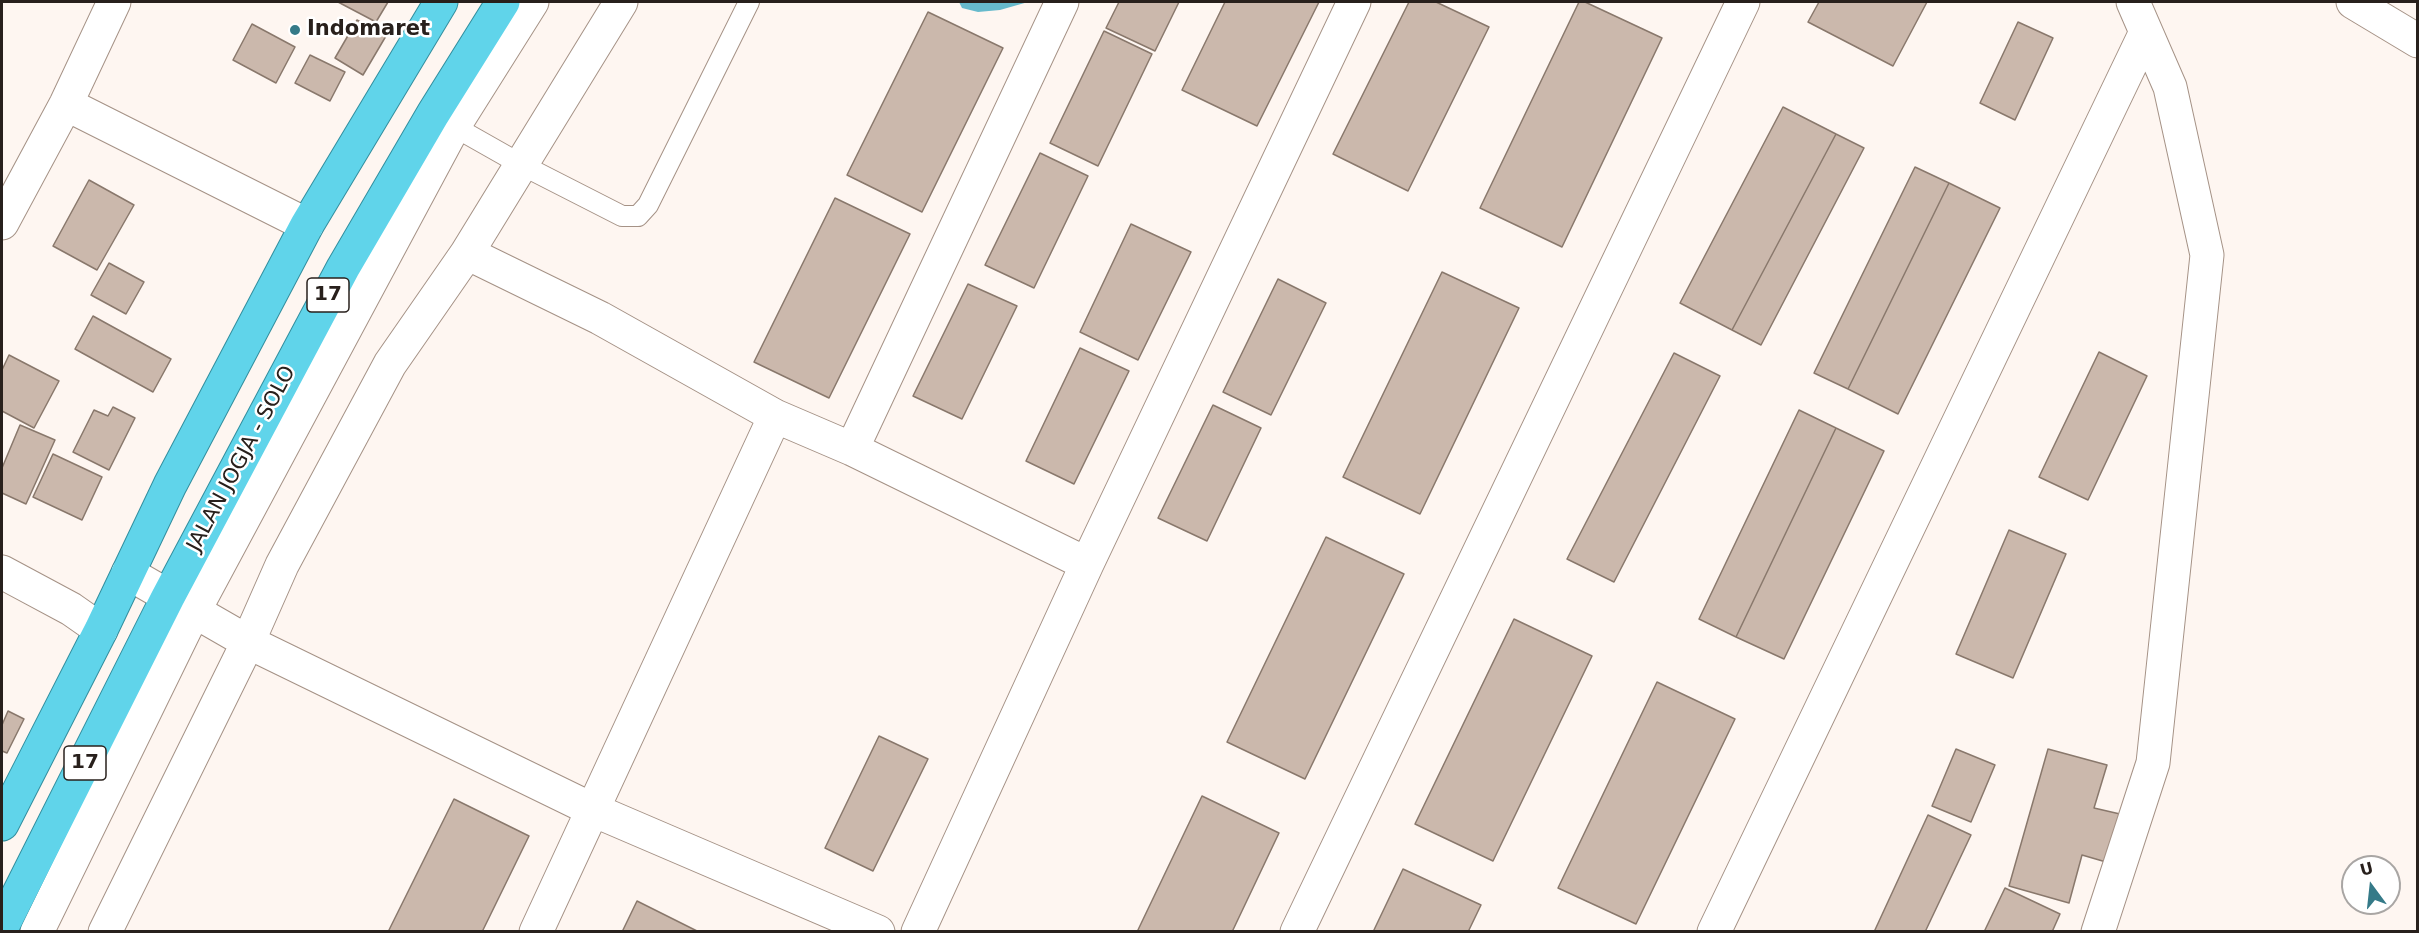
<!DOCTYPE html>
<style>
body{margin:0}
#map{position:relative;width:2419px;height:933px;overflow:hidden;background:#fef6f1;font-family:"DejaVu Sans",sans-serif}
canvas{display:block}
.frame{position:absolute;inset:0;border:3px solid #28201c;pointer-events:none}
.north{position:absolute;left:2341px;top:855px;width:60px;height:60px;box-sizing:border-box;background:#fff;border:2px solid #a9a6a4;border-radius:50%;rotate:345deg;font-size:16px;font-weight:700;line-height:24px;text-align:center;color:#28201c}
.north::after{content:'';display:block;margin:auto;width:21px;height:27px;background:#357a88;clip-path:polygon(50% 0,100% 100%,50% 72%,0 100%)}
</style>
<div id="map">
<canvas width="2419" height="933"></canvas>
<div class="frame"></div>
<div class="north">U</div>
</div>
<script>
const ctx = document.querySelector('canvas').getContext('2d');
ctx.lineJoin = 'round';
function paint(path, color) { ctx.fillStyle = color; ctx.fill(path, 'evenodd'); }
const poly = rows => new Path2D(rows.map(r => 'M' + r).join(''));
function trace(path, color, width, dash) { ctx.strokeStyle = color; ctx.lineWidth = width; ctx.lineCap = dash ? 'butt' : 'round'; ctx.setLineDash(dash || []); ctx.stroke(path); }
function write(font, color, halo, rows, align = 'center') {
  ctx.font = font + ' "DejaVu Sans",sans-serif'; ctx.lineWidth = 5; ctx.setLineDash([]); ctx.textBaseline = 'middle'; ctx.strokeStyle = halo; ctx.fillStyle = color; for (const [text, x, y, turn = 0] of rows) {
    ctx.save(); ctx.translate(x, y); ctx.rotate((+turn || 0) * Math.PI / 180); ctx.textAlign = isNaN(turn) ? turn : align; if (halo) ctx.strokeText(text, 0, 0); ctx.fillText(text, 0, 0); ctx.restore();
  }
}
const water = poly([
 [959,2,1028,2,1000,10,978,12,962,8]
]);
const building = poly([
 [338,2,388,2,376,22,338,2],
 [1119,2,1179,2,1155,51,1106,28,1119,2],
 [1225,2,1319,2,1257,126,1182,90,1225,2],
 [1409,2,1436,2,1489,27,1408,191,1333,154,1409,2],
 [1579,2,1585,2,1662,38,1562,247,1480,208,1579,2],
 [1819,2,1927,2,1893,66,1808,22,1819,2],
 [928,12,1003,48,922,212,847,175,928,12],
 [357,20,386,36,363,75,335,58,357,20],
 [2018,22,2053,38,2015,120,1980,103,2018,22],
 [252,24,295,47,276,83,233,60,252,24],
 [1104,31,1152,54,1098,166,1050,143,1104,31],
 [310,55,345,72,330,101,295,83,310,55],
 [1783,107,1836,134,1732,330,1680,303,1783,107],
 [1836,134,1864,148,1761,345,1732,330,1836,134],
 [1040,153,1088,176,1034,288,985,265,1040,153],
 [1915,167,1949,183,1848,389,1814,373,1915,167],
 [89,180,134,205,97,270,53,246,89,180],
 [1949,183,2000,208,1898,414,1848,389,1949,183],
 [835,198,910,234,829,398,754,362,835,198],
 [1131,224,1191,252,1138,360,1080,332,1131,224],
 [109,263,144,282,126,314,91,295,109,263],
 [1442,272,1519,308,1420,514,1343,477,1442,272],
 [1278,279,1326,303,1271,415,1223,392,1278,279],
 [968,284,1017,306,962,419,913,396,968,284],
 [93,316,171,359,153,392,75,349,93,316],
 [1080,348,1129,371,1074,484,1026,461,1080,348],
 [2099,352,2147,376,2088,500,2039,477,2099,352],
 [1674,353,1720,376,1614,582,1567,559,1674,353],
 [9,355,59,381,34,428,2,411,2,370,9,355],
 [1213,405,1261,428,1207,541,1158,518,1213,405],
 [113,407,135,418,109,470,73,452,94,410,108,416,113,407],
 [1799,410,1836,428,1736,637,1699,619,1799,410],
 [20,425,55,440,26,504,2,493,2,468,20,425],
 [1836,428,1884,451,1784,659,1736,637,1836,428],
 [53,454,102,477,82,520,33,497,53,454],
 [2009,530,2066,554,2013,678,1956,654,2009,530],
 [1326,537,1404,574,1305,779,1227,742,1326,537],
 [1514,619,1592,656,1493,861,1415,824,1514,619],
 [1657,682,1735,719,1636,924,1558,888,1657,682],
 [8,711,24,719,7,753,2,751,2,725,8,711],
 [879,736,928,759,873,871,825,848,879,736],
 [1956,749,1995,765,1971,822,1932,806,1956,749],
 [2048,749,2107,765,2094,808,2120,814,2106,862,2082,855,2069,903,2009,886,2048,749],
 [1202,796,1279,833,1232,932,1137,932,1202,796],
 [454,799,529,836,482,932,388,932,454,799],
 [1928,815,1971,835,1925,932,1874,932,1928,815],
 [1403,869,1481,905,1468,932,1373,932,1403,869],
 [2005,888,2060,914,2052,932,1984,932,2005,888],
 [637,901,699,932,622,932,637,901]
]);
const service = poly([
 [446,122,522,165,622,216,638,216,648,205,749,2]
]);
const minor = poly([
 [621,2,467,253,600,318,775,416,852,449,1087,564],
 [2353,2,2418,41],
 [66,104,307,225],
 [2,223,66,104,114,2],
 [852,449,1062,2],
 [2,572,71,609,101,630],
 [128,573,248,642,591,809,878,932],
 [37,932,194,611,454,126,532,2],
 [105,932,248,642,282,565,390,364,467,253],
 [536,932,775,416],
 [918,932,1087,564,1354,2],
 [1297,932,1743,2],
 [1714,932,2146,32],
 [2098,932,2153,763,2207,255,2170,87,2133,2]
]);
const trunk = poly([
 [2,824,101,630,170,485,307,225,441,2],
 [2,927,168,597,343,268,433,114,503,2]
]);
const markers = [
 [295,30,6,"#357a88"]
];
const shields = [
 [328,295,42],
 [85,763,42]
];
const shieldNames = [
 ["17",328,295],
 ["17",85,763]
];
const poiNames = [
 ["Indomaret",307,30]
];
const streetNames = [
 ["JALAN JOGJA - SOLO",242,459,-62]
];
paint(water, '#67bacc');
paint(building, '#cbb8ac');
trace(building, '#89786c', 1.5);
trace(service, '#a59286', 22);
trace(minor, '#a59286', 35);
trace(trunk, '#328e9e', 35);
trace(service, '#fff', 20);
trace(minor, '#fff', 33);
trace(trunk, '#60d4ea', 33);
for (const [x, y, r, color] of markers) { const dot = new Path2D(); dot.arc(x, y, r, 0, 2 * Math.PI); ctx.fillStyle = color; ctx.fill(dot); trace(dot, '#fff', 2); }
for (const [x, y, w] of shields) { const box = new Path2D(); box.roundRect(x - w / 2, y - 17, w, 34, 4.5); ctx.fillStyle = '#fff'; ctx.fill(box); trace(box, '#28201c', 1.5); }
write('bold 20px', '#28201c', null, shieldNames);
write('bold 21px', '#28201c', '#fff', poiNames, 'left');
write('21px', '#28201c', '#fff', streetNames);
</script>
